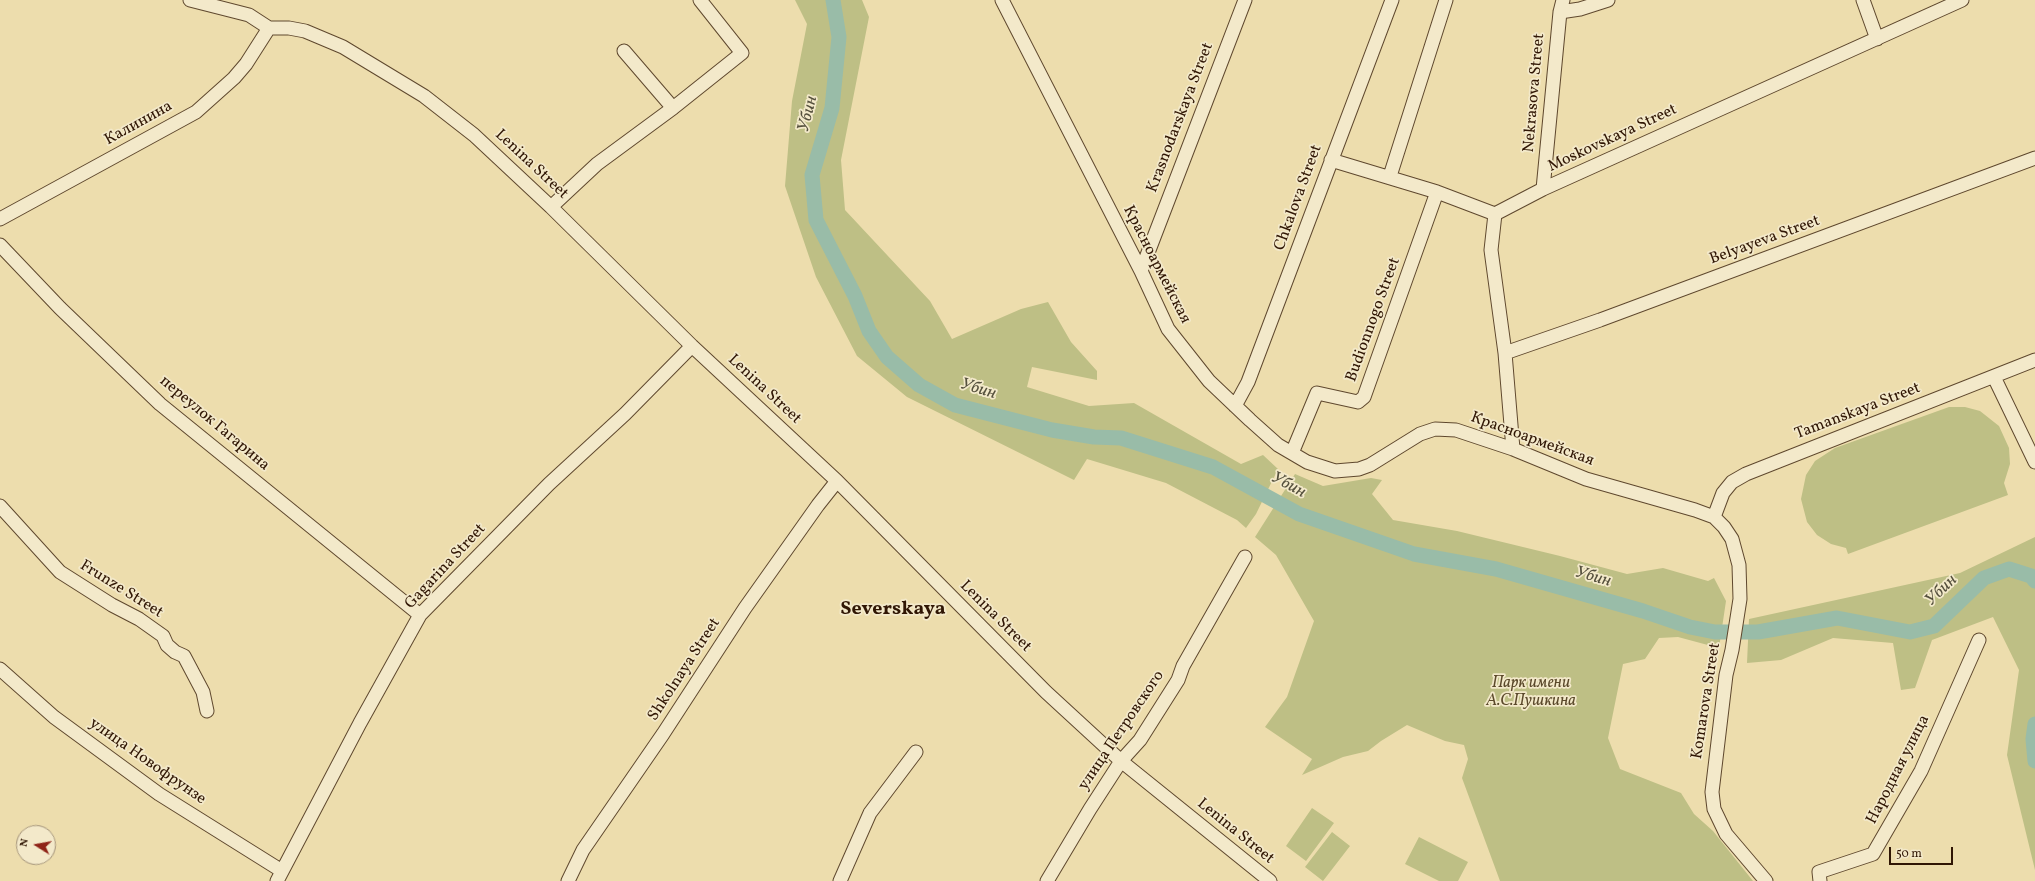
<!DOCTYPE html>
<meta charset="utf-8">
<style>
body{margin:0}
#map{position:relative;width:2035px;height:881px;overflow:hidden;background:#edddad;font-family:Vollkorn,serif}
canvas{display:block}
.north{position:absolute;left:16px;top:825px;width:40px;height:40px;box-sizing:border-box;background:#f3e9ca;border:1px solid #a5957b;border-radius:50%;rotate:281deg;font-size:11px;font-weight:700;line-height:16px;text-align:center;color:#301604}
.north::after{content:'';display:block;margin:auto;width:14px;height:18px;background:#8f2418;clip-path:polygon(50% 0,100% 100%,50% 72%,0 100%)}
.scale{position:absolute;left:1889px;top:847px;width:64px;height:18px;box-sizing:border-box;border:2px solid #301604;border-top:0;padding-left:5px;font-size:12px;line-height:14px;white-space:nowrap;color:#301604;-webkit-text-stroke:3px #f3e9ca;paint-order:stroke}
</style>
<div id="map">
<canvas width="2035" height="881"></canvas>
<div class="north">N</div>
<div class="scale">50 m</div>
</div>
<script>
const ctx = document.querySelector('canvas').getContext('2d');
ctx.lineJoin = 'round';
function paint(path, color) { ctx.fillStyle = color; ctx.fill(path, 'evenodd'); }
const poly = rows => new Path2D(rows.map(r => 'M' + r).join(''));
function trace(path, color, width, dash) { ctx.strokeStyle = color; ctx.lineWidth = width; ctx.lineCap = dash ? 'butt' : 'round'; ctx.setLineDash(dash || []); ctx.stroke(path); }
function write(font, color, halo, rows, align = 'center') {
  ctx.font = font + ' Vollkorn,serif'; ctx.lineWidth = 3.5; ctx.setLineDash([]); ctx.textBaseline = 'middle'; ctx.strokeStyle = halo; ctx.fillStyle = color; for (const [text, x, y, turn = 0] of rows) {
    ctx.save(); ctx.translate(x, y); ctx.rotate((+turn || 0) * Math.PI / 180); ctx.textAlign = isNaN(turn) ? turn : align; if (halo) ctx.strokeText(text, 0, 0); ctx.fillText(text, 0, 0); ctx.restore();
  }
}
const green = poly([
 [795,0,862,0,869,17,841,160,845,210,930,301,952,339,1021,309,1048,302,1071,342,1097,371,1097,380,1032,367,1027,387,1089,406,1134,403,1241,464,1263,455,1278,469,1256,514,1246,528,1237,520,1166,483,1087,459,1074,480,907,397,857,356,816,277,785,186,792,101,807,24],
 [1949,407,1965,407,1980,411,1999,426,2009,448,2010,464,2004,483,2008,495,1848,554,1846,548,1831,544,1817,535,1807,522,1801,499,1806,475,1815,461,1835,448],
 [1295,474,1323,486,1371,478,1382,480,1372,494,1393,520,1457,531,1560,556,1627,574,1663,568,1708,581,1714,578,1726,601,1719,648,1678,637,1659,638,1645,659,1623,664,1608,738,1620,769,1681,793,1694,814,1713,831,1753,881,1500,881,1462,778,1468,759,1464,745,1445,741,1407,725,1381,741,1368,751,1343,757,1302,775,1312,759,1265,727,1287,697,1314,621,1276,555,1255,537],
 [2035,537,2035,870,2007,755,2019,670,1993,617,1932,640,1915,688,1901,690,1893,643,1833,638,1781,660,1747,663,1749,619,1960,573],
 [1312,808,1334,823,1306,861,1286,846],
 [1332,832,1350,846,1323,881,1305,867],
 [1419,837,1468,862,1458,881,1439,881,1405,864]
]);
const river = poly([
 [833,0,839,37,832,108,812,175,816,220,855,296,869,331,887,357,919,385,955,405,1052,430,1094,437,1121,438,1213,467,1299,514,1414,554,1496,569,1643,611,1690,627,1715,632,1758,632,1837,618,1910,632,1934,626,1984,578,2009,569,2031,576,2035,581],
 [2035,724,2033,739,2035,761]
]);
const minor = poly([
 [190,0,249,15,269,28,289,28,305,31,343,47,424,96,474,135,551,207,692,346,837,481,1046,692,1121,761,1270,881],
 [1002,0,1141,271,1168,329,1209,381,1250,420,1278,445,1307,462,1335,471,1359,469,1370,465,1420,434,1435,429,1456,430,1513,449,1586,479,1695,510,1714,517,1724,527,1732,539,1739,565,1740,599,1732,650,1726,675,1712,792,1714,809,1726,834,1766,881],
 [1863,0,1877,39],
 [1560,12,1580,9,1608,0],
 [624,51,673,108],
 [1331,160,1437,192,1495,214],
 [1390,176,1446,0],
 [1543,189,1560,12,1563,0],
 [551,207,597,164,673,108,742,53,700,0],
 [0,219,196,112,234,78,246,64,269,28],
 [0,245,60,308,160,404,420,615],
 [1141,271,1245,0],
 [1505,353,1600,320,2035,158],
 [1994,377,2035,462],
 [1235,406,1248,382,1392,0],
 [1513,449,1505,353,1491,250,1495,214,1543,189,1962,0],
 [1292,453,1317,393,1358,402,1364,397,1437,192],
 [0,506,60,572,112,605,139,619,163,636,167,645,175,652,184,656,203,692,207,711],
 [1714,517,1723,493,1732,482,1746,474,2035,360],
 [0,669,54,717,159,794,282,871],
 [277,881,360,723,420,615,549,484,625,414,692,346],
 [568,881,583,850,663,734,745,608,818,505,837,481],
 [840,881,870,813,916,752],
 [1047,881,1090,809,1121,761,1140,740,1178,680,1183,666,1245,557],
 [1820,881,1819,872,1873,854,1921,771,1979,640]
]);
const streetNames = [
 ["Nekrasova Street",1535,93,-85],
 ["Krasnodarskaya Street",1181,118,-69],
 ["Калинина",139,124,-29],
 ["Moskovskaya Street",1613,139,-25],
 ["Lenina Street",531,165,43],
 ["Chkalova Street",1299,198,-70],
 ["Belyayeva Street",1765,241,-20],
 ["Красноармейская",1156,265,63],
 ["Budionnogo Street",1374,320,-70],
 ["Lenina Street",764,390,43],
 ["Tamanskaya Street",1858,412,-21],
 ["переулок Гагарина",214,424,40],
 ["Красноармейская",1532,440,20],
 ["Gagarina Street",446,567,-47],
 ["Frunze Street",121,590,32],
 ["Lenina Street",995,617,45],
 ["Shkolnaya Street",685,670,-57],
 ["Komarova Street",1707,701,-81],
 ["улица Петровского",1122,731,-56],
 ["улица Новофрунзе",147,762,35],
 ["Народная улица",1899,770,-63],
 ["Lenina Street",1235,832,39]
];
const parkNames = [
 ["Парк имени",1531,684],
 ["А.С.Пушкина",1531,702]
];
const waterNames = [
 ["Убин",809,114,-76],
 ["Убин",978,390,17],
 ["Убин",1288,486,28],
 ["Убин",1593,578,16],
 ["Убин",1942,591,-44]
];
const districtNames = [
 ["Severskaya",893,610]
];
paint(green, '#bebf85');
trace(river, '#99bca8', 15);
trace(minor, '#5f482e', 15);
trace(minor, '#f3e9ca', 13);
write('16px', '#301604', '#f3e9ca', streetNames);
write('italic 16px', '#5b492b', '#f3e9ca', parkNames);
write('italic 17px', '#55503d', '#f3e9ca', waterNames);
write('bold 20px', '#301604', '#f3e9ca', districtNames);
</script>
